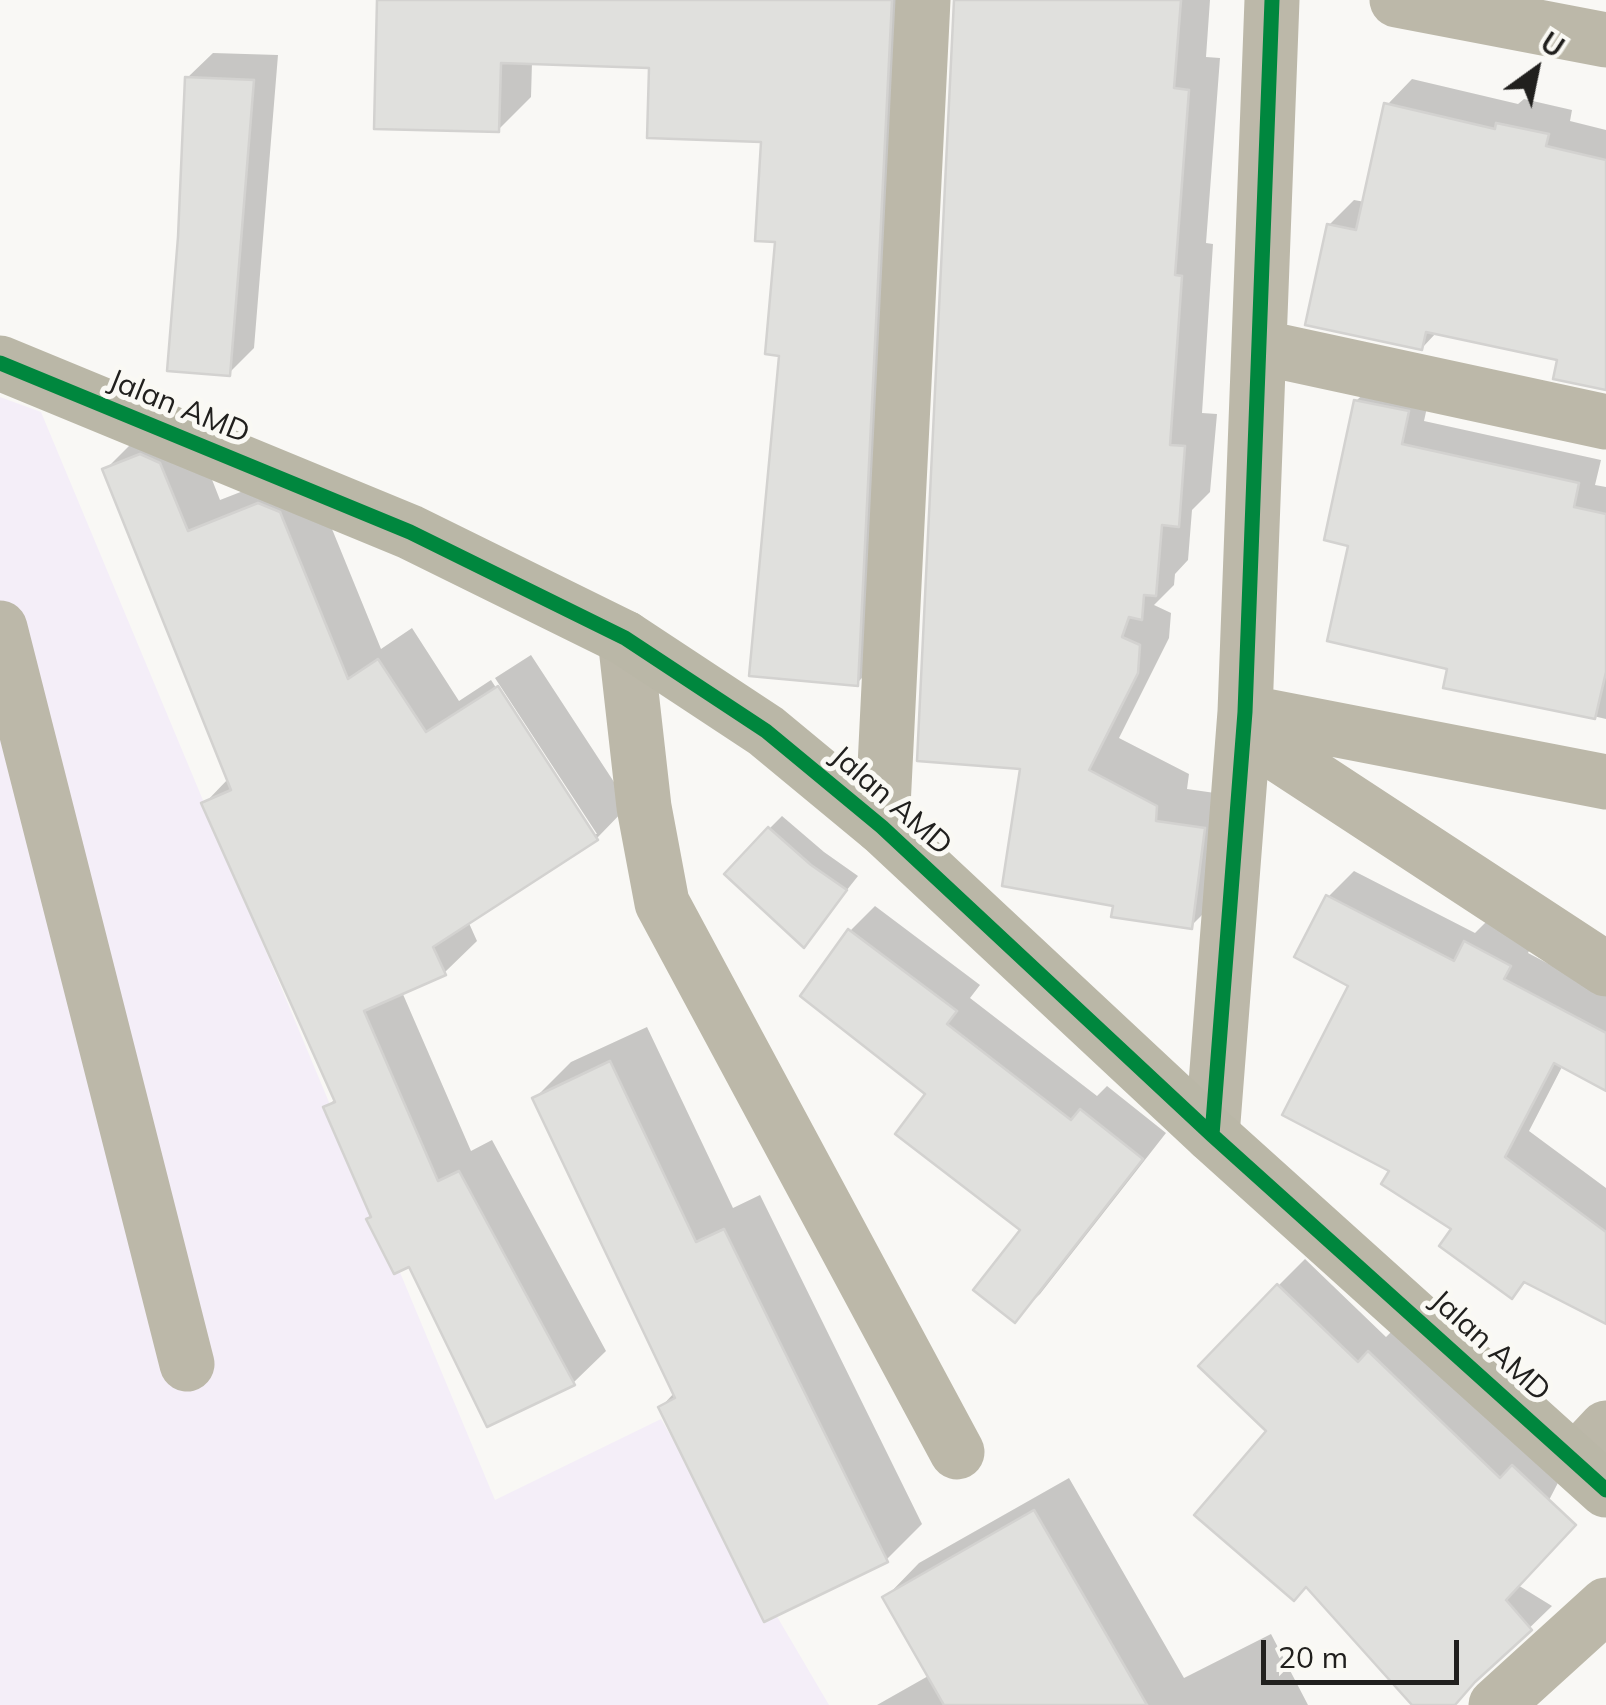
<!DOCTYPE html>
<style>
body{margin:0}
#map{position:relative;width:1606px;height:1705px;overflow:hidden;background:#f9f8f5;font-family:Mulish,sans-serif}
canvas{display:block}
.north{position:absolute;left:1486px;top:20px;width:100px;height:100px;-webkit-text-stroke:8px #faf9f4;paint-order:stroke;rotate:33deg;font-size:28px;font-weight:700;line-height:40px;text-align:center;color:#21201e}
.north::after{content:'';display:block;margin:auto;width:35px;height:45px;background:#21201e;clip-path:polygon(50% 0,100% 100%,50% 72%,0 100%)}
.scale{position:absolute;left:1261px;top:1640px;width:198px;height:45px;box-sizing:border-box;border:5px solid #21201e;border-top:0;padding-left:12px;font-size:30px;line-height:35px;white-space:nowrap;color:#21201e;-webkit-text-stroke:8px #faf9f4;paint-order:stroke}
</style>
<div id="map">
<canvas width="1606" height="1705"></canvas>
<div class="north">U</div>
<div class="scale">20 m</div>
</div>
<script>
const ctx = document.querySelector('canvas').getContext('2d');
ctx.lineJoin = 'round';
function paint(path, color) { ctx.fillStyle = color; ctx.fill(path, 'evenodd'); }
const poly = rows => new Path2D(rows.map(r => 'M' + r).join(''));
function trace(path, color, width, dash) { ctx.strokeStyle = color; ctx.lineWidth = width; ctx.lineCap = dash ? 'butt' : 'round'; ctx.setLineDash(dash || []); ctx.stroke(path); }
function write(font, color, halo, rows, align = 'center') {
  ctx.font = font + ' Mulish,sans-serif'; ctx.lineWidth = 10; ctx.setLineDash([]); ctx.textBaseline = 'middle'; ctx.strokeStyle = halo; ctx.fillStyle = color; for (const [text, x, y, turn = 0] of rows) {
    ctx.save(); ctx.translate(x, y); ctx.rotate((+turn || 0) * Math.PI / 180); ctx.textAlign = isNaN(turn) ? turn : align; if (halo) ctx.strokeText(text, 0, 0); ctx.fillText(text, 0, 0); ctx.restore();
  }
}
const green = poly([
 [0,397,41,412,495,1500,661,1419,829,1705,0,1705]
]);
const shadow = poly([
 [379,0,922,0,889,651,857,683,781,354,778,240,764,140,652,66,532,62,531,97,498,130],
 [956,0,1210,0,1206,57,1220,58,1206,243,1213,244,1202,413,1217,414,1210,492,1192,510,1188,560,1175,574,1174,585,1154,605,1171,613,1169,638,1119,738,1189,774,1187,789,1236,796,1223,894,1191,926,1116,904,1023,766],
 [213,53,278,55,254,348,229,373,181,237,187,78],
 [1412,79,1518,104,1524,99,1572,110,1570,121,1606,130,1606,389,1560,358,1437,332,1422,348,1329,225,1354,200,1365,202,1387,105],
 [1380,378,1431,389,1424,421,1601,460,1595,485,1606,487,1606,719,1525,700,1450,667,1351,544,1356,401],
 [193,431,220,500,292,472,312,480,381,649,412,628,459,701,491,680,591,834,597,834,495,678,531,655,629,805,597,838,468,921,477,941,444,973,402,992,471,1151,492,1140,606,1351,573,1383,410,1263,373,1215,326,1108,336,1098,204,804,229,778,105,470,138,437],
 [782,816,824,852,858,876,804,944,769,829],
 [1354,871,1475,933,1491,917,1535,939,1528,953,1606,994,1606,1088,1563,1065,1529,1131,1606,1188,1606,1322,1527,1281,1512,1296,1455,1229,1393,1170,1328,897],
 [875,906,980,985,970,998,1097,1096,1107,1086,1166,1133,1040,1294,1014,1319,1023,1230,929,1094,850,931],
 [647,1027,733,1208,760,1195,922,1524,886,1560,661,1407,675,1392,535,1098,571,1062],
 [1305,1259,1386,1337,1397,1326,1574,1452,1508,1579,1552,1606,1450,1705,1416,1705,1269,1431,1278,1286],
 [1069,1478,1184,1678,1271,1634,1308,1705,877,1705,930,1675,886,1597,919,1563]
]);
const building = poly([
 [377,0,892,0,858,686,749,676,779,356,765,354,775,242,755,241,761,142,647,138,649,68,501,63,499,132,374,129,377,0],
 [954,0,1181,0,1174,88,1189,90,1175,275,1182,276,1170,445,1185,446,1179,527,1162,525,1156,596,1144,595,1142,620,1129,617,1122,637,1140,645,1138,673,1089,770,1157,806,1156,821,1205,828,1192,929,1111,917,1113,906,1002,886,1020,769,917,761,954,0],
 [185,77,254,80,230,376,167,371,178,237,185,77],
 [1384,103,1495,129,1496,123,1549,134,1546,146,1606,160,1606,390,1553,379,1557,360,1426,332,1422,350,1305,325,1327,224,1356,230,1384,103],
 [1354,400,1409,411,1402,444,1579,483,1574,507,1606,514,1606,672,1595,719,1443,688,1447,669,1327,641,1348,546,1324,540,1354,400],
 [140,454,160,463,188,531,258,503,280,512,348,679,378,659,426,732,498,686,598,840,433,947,446,975,364,1011,438,1181,459,1171,575,1385,487,1427,409,1267,394,1274,366,1219,371,1217,323,1107,335,1102,201,803,231,790,102,469,140,454],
 [768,827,811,865,847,890,804,948,724,874,768,827],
 [1326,895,1454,961,1464,941,1511,966,1504,979,1606,1033,1606,1091,1554,1063,1505,1157,1606,1232,1606,1324,1524,1282,1512,1299,1439,1246,1451,1229,1381,1184,1389,1171,1282,1115,1348,986,1294,957,1326,895],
 [848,929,957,1011,947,1024,1071,1120,1080,1109,1143,1159,1015,1323,973,1290,1020,1230,895,1134,925,1094,800,996,848,929],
 [610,1061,696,1242,724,1229,888,1562,764,1622,658,1407,675,1398,532,1098,610,1061],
 [1277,1284,1358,1362,1368,1351,1500,1478,1512,1465,1576,1525,1506,1600,1532,1630,1475,1682,1455,1705,1412,1705,1306,1587,1294,1601,1194,1515,1266,1431,1198,1366,1277,1284],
 [1034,1510,1147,1705,944,1705,882,1597,1034,1510]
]);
const street = poly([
 [1397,0,1606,40],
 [1259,347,1606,422],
 [0,628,187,1364],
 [625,638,644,807,662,903,957,1452],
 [1245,712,1606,782],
 [1244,732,1606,969],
 [882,827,923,0],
 [1212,1135,1245,712,1272,0],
 [1576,1460,1606,1428],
 [1496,1705,1606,1605]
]);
const secondary = poly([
 [0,363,410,532,625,638,766,731,882,827,1212,1135,1606,1490]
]);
const cycleway = poly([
 [0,363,410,532,625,638,766,731,882,827,1212,1135,1606,1490],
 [1212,1135,1245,712,1272,0]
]);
const streetNames = [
 ["Jalan AMD",179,407,22],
 ["Jalan AMD",891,801,41],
 ["Jalan AMD",1490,1346,42]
];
paint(green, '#f4eef8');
paint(shadow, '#0003');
paint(building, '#e0e0dd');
trace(building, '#d3d2d0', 2.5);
trace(street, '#bcb8a9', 55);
trace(secondary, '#bab7a7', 55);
trace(cycleway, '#00873e', 15);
write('30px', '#21201e', '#faf9f4', streetNames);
</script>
